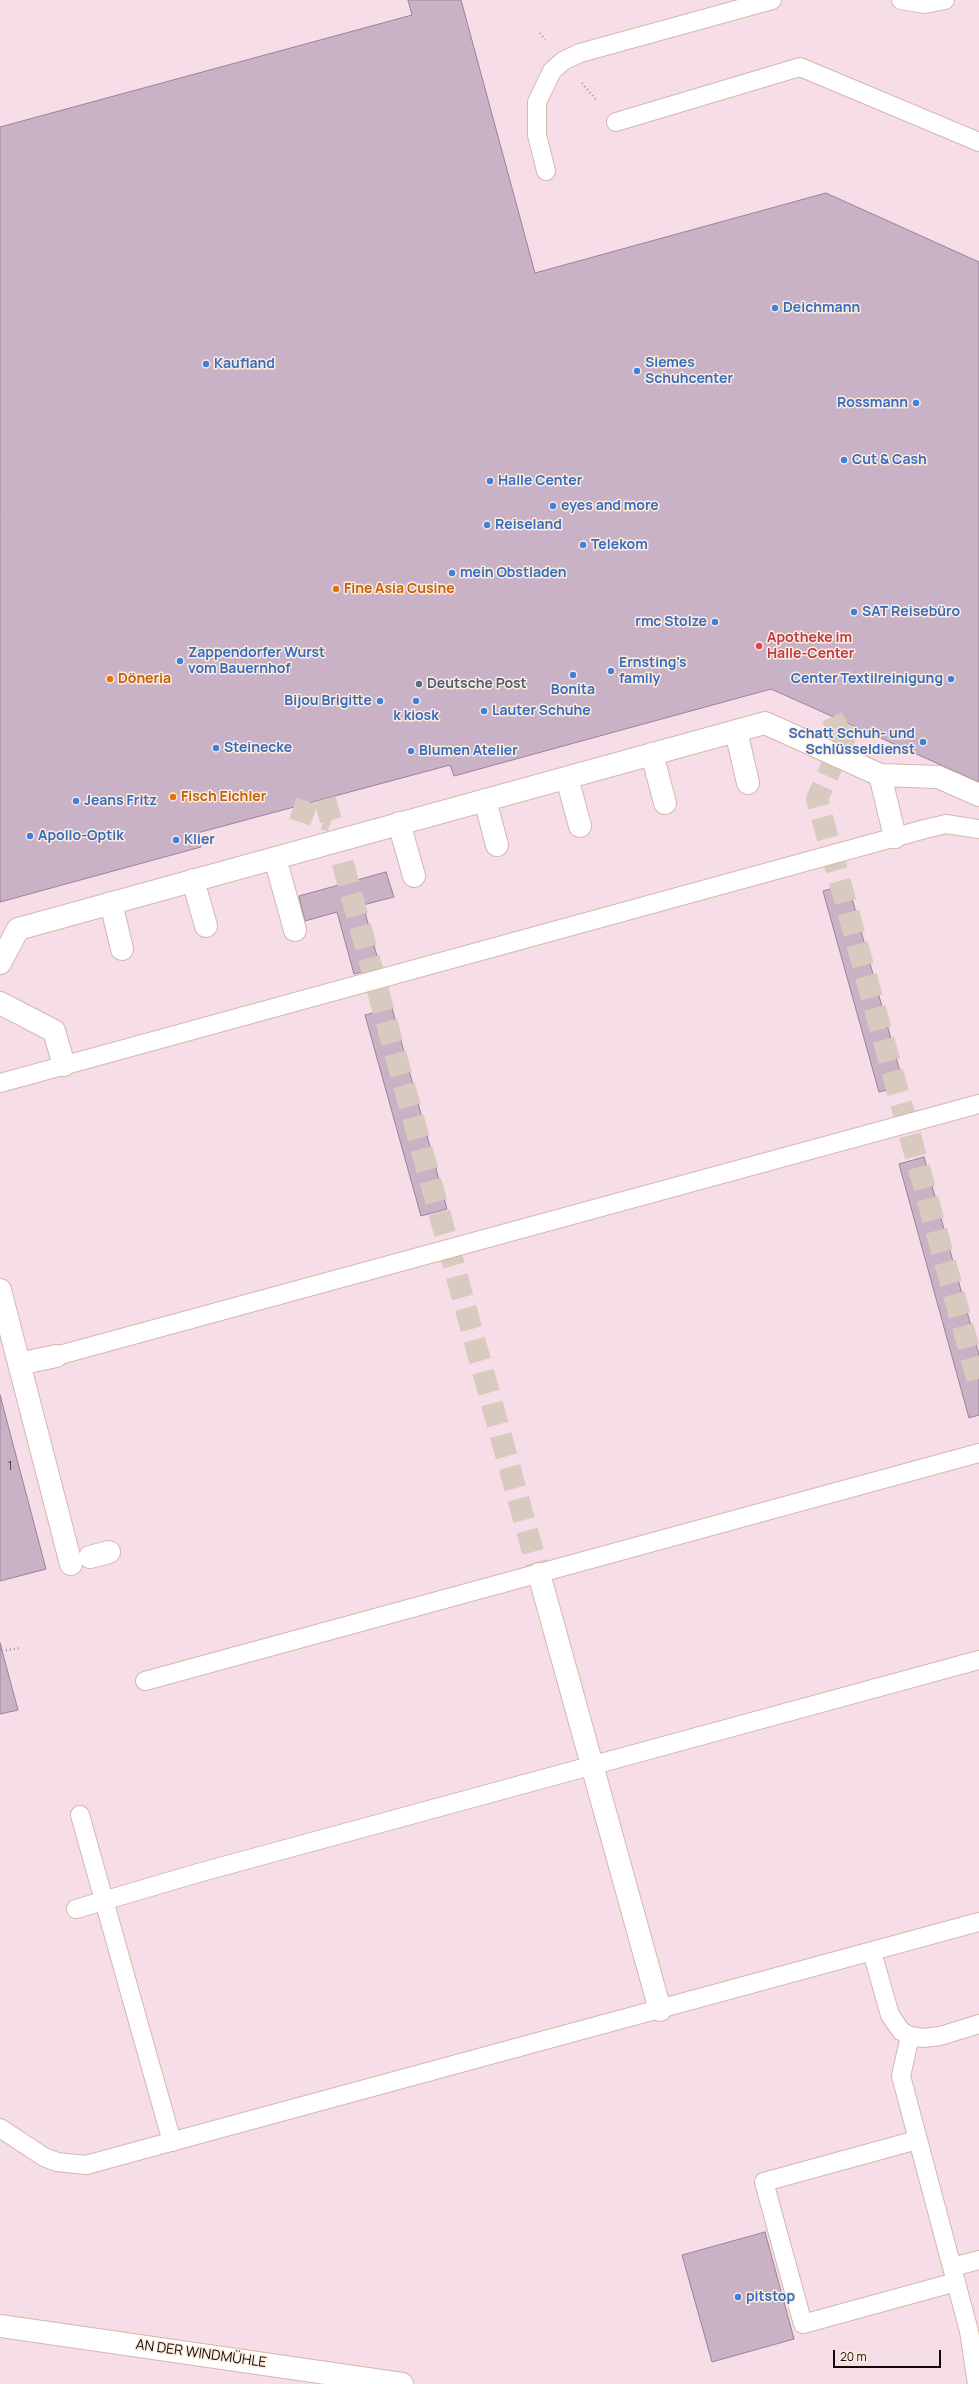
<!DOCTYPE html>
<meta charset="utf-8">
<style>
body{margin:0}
#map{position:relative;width:979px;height:2384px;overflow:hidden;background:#fcece0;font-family:Manrope,sans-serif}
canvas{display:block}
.scale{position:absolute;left:833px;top:2350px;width:108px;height:18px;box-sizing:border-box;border:2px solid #130a05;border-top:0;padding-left:5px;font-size:12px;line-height:14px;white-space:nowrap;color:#130a05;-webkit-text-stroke:3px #fcece0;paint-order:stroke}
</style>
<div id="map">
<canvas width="979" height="2384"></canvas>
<div class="scale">20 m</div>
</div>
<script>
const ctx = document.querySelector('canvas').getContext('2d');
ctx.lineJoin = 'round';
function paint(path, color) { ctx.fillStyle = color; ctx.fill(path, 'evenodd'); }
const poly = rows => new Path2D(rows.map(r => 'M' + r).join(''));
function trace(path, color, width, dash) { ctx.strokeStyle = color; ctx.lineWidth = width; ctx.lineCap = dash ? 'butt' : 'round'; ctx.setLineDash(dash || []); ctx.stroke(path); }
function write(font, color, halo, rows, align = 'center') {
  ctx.font = font + ' Manrope,sans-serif'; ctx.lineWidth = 3; ctx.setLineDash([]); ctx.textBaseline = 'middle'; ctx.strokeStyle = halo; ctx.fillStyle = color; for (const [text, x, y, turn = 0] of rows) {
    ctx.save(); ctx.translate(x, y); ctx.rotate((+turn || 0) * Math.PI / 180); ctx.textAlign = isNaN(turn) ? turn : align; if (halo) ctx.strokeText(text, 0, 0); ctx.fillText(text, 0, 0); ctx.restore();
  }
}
const commercial = poly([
 [0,0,979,0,979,2384,0,2384]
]);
const building = poly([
 [408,0,461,0,535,273,826,193,979,262,979,782,771,689,454,776,450,765,201,832,197,833,201,847,0,902,0,127,412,15,408,0],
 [386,872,394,897,363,905,380,967,354,974,337,912,305,921,299,896,386,872],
 [848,884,904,1086,879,1092,823,891,848,884],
 [392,1008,447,1209,421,1216,365,1015,392,1008],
 [924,1157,979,1355,979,1415,969,1418,899,1164,924,1157],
 [0,1395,46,1569,0,1581,0,1395],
 [0,1643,18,1710,0,1714,0,1643],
 [765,2232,794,2339,712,2362,682,2255,765,2232]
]);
const pedestrianTunnel = poly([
 [832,717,844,740],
 [850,726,817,799,979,1385],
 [325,799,539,1574],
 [293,808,331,821]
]);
const path = poly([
 [540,33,545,40],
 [582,83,597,101],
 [2,1651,20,1648]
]);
const service = poly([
 [901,0,925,4,945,0],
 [616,122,800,67,979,142],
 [546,171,537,135,537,102,552,71,563,61,580,53,772,0],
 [0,1083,925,829,946,824,979,829],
 [56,1356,979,1104],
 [145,1681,979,1453],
 [80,1815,172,2142],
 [76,1909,198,1873,979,1660],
 [872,1952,890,2015,901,2031,910,2036,923,2038,940,2036,979,2024],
 [910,2036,901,2076,969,2331,977,2384],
 [0,2128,44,2157,57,2162,86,2165,979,1922],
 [917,2140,764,2182,803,2324,956,2282],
 [953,2267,979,2260]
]);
const pedestrian = poly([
 [736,731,748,783],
 [652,754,665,803],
 [880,775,895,837],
 [567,778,580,826],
 [485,800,497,845],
 [399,823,414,876],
 [275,858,295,930],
 [193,880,206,926],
 [111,903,122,949],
 [0,963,18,929,765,723,880,775,938,777,979,795],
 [0,1003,54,1031,64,1065],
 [0,1290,71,1564],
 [19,1364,56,1356],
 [90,1557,109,1552],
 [539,1574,660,2010]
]);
const minor = poly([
 [0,2326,402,2384]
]);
const markers = [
 [775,308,4,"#3f7fe0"],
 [206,364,4,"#3f7fe0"],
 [637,371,4,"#3f7fe0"],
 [916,403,4,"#3f7fe0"],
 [844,460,4,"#3f7fe0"],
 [490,481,4,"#3f7fe0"],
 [553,506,4,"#3f7fe0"],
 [487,525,4,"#3f7fe0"],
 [583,545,4,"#3f7fe0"],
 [452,573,4,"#3f7fe0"],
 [336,589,4,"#e8710a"],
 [854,612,4,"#3f7fe0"],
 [715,622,4,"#3f7fe0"],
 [759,646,4,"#e0444e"],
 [180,661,4,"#3f7fe0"],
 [611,671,4,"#3f7fe0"],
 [573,675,4,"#3f7fe0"],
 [110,679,4,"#e8710a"],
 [951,679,4,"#3f7fe0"],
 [419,684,4,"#5c6f8a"],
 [380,701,4,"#3f7fe0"],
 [416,701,4,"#3f7fe0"],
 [484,711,4,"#3f7fe0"],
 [923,742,4,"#3f7fe0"],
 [216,748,4,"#3f7fe0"],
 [411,751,4,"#3f7fe0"],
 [173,797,4,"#e8710a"],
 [76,801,4,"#3f7fe0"],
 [30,836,4,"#3f7fe0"],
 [176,840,4,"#3f7fe0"],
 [738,2297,4,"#3f7fe0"]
];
const numberNames = [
 ["1",10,1467]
];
const shopNames = [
 ["Deichmann",783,308],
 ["Siemes",645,363],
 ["Schuhcenter",645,379],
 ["Kaufland",214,364],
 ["Rossmann",908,403,"right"],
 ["Cut & Cash",852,460],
 ["Halle Center",498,481],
 ["eyes and more",561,506],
 ["Reiseland",495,525],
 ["Telekom",591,545],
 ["mein Obstladen",460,573],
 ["SAT Reisebüro",862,612],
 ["rmc Stolze",707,622,"right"],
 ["Zappendorfer Wurst",188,653],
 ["vom Bauernhof",188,669],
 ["Ernsting's",619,663],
 ["family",619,679],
 ["Center Textilreinigung",943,679,"right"],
 ["Bonita",573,690,"center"],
 ["Bijou Brigitte",372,701,"right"],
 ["Lauter Schuhe",492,711],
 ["k kiosk",416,716,"center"],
 ["Schatt Schuh- und",915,734,"right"],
 ["Schlüsseldienst",915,750,"right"],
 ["Steinecke",224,748],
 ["Blumen Atelier",419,751],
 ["Jeans Fritz",84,801],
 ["Apollo-Optik",38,836],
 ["Klier",184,840],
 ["pitstop",746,2297]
];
const foodNames = [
 ["Fine Asia Cusine",344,589],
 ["Döneria",118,679],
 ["Fisch Eichler",181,797]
];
const healthNames = [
 ["Apotheke im",767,638],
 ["Halle-Center",767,654]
];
const serviceNames = [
 ["Deutsche Post",427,684]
];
const streetNames = [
 ["AN DER WINDMÜHLE",201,2354,8]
];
paint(commercial, '#f6dde7');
paint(building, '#cab2c6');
trace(building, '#998396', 1);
trace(pedestrianTunnel, '#d9cabf', 22, [22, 11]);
trace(service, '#d3b9a7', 20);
trace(pedestrian, '#d3b9a7', 24);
trace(minor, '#d3b9a7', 24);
trace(path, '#a79990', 2.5, [1, 3]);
trace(service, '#fff', 18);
trace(pedestrian, '#fff', 22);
trace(minor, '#fff', 22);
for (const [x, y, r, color] of markers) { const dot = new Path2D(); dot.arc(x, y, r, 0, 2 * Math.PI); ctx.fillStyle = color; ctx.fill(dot); trace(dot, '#fcece0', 1.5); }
write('12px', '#413435', null, numberNames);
write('bold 14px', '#366cbe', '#fcece0', shopNames, 'left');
write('bold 14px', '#c56008', '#fcece0', foodNames, 'left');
write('bold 14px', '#be3a42', '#fcece0', healthNames, 'left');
write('bold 14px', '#4e5e75', '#fcece0', serviceNames, 'left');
write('14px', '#130a05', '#fcece0', streetNames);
</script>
